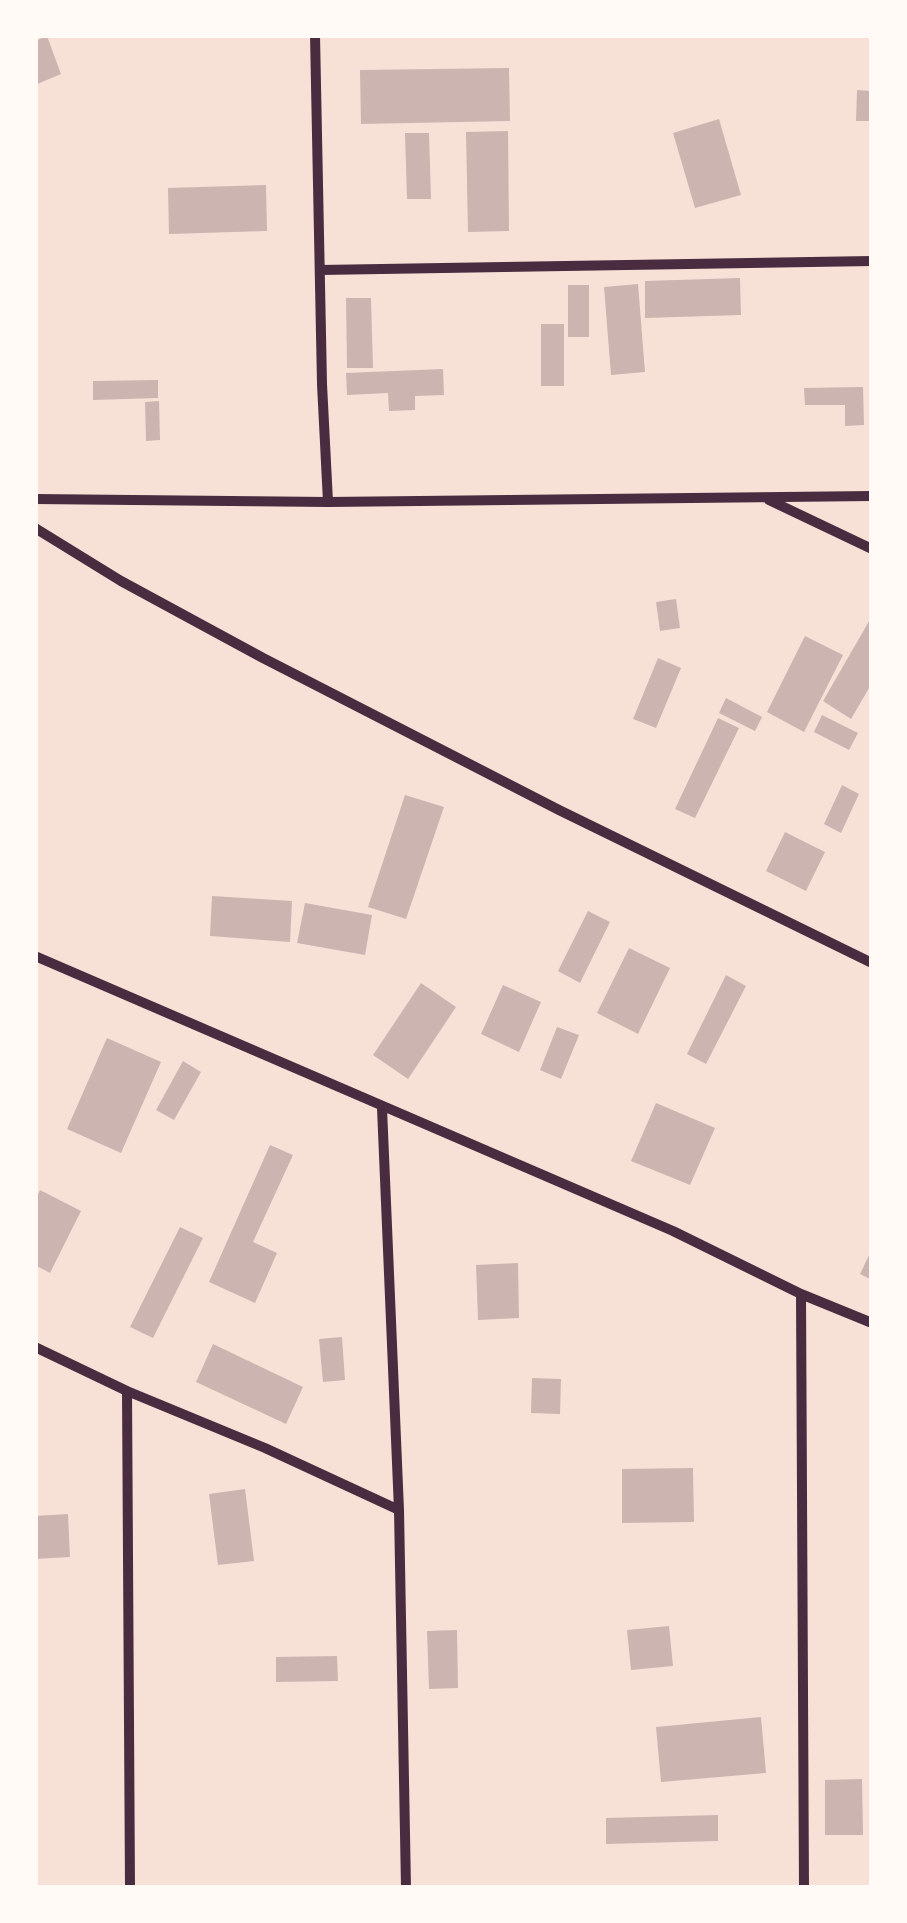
<!DOCTYPE html>
<style>
body{margin:0}
#map{position:relative;width:907px;height:1923px;overflow:hidden;background:#f7e1d7;font-family:"Fira Sans Condensed",sans-serif}
canvas{display:block}
.frame{position:absolute;inset:0;border:38px solid #fffaf5;pointer-events:none}
</style>
<div id="map">
<canvas width="907" height="1923"></canvas>
<div class="frame"></div>
</div>
<script>
const ctx = document.querySelector('canvas').getContext('2d');
ctx.lineJoin = 'round';
function paint(path, color) { ctx.fillStyle = color; ctx.fill(path, 'evenodd'); }
const poly = rows => new Path2D(rows.map(r => 'M' + r).join(''));
function trace(path, color, width, dash) { ctx.strokeStyle = color; ctx.lineWidth = width; ctx.lineCap = dash ? 'butt' : 'round'; ctx.setLineDash(dash || []); ctx.stroke(path); }
const building = poly([
 [47,36,61,74,35,85,35,41],
 [509,68,510,121,361,124,360,70],
 [857,90,872,91,872,121,856,121],
 [719,119,741,195,695,208,673,133],
 [508,131,509,231,468,232,466,132],
 [405,133,429,133,431,199,407,199],
 [266,185,267,231,169,234,168,188],
 [740,278,741,315,645,318,645,281],
 [638,284,645,372,611,375,604,287],
 [568,285,589,285,589,337,568,337],
 [346,298,371,298,373,368,347,368],
 [541,324,564,324,564,386,541,386],
 [443,369,444,395,415,396,415,410,389,411,388,393,347,395,346,373],
 [158,380,158,398,93,400,93,381],
 [863,387,864,425,845,426,845,405,805,405,804,388],
 [159,401,160,440,146,441,145,402],
 [676,599,680,628,660,631,656,602],
 [872,616,872,683,851,719,823,701],
 [805,636,843,655,804,732,767,712],
 [658,658,681,668,656,728,633,719],
 [726,698,762,717,755,731,719,713],
 [822,715,858,733,849,750,814,732],
 [718,718,739,728,695,818,675,809],
 [842,785,859,794,841,833,824,824],
 [405,795,444,807,406,919,368,907],
 [785,832,825,852,806,891,766,871],
 [212,896,292,901,290,942,210,936],
 [305,903,372,915,365,955,297,943],
 [588,911,610,922,580,983,558,971],
 [629,948,670,968,638,1034,597,1013],
 [726,975,746,986,706,1064,687,1054],
 [421,983,456,1007,408,1079,373,1055],
 [503,985,541,1002,519,1052,481,1034],
 [557,1027,579,1035,561,1079,540,1070],
 [107,1038,161,1062,121,1153,67,1129],
 [183,1061,201,1072,174,1120,156,1110],
 [656,1103,715,1128,690,1185,631,1161],
 [270,1145,293,1155,253,1242,277,1253,255,1303,209,1282],
 [40,1190,81,1211,50,1273,35,1265,35,1200],
 [180,1227,203,1238,153,1338,130,1327],
 [872,1249,872,1280,860,1274],
 [518,1263,519,1318,478,1320,476,1265],
 [342,1337,345,1380,323,1382,319,1339],
 [213,1344,303,1387,286,1424,196,1382],
 [532,1378,561,1379,560,1414,531,1413],
 [693,1468,694,1522,622,1523,622,1469],
 [245,1489,254,1561,218,1565,209,1494],
 [68,1514,70,1557,35,1559,35,1516],
 [669,1626,673,1666,631,1670,627,1630],
 [457,1630,458,1688,429,1689,427,1631],
 [337,1656,338,1681,276,1682,276,1657],
 [761,1717,766,1773,661,1782,656,1727],
 [862,1779,863,1835,825,1835,825,1780],
 [718,1815,718,1841,606,1844,606,1818]
]);
const minor = poly([
 [315,35,322,384,328,502],
 [320,270,872,261],
 [35,499,328,502,872,496],
 [769,500,872,549],
 [35,528,121,581,263,658,559,810,872,963],
 [35,956,673,1231,801,1294,872,1323],
 [382,1108,399,1510,406,1888],
 [801,1294,804,1888],
 [35,1347,127,1391,265,1448,399,1510],
 [127,1391,130,1888]
]);
paint(building, '#ccb4b1');
trace(minor, '#4a2c40', 10);
</script>
